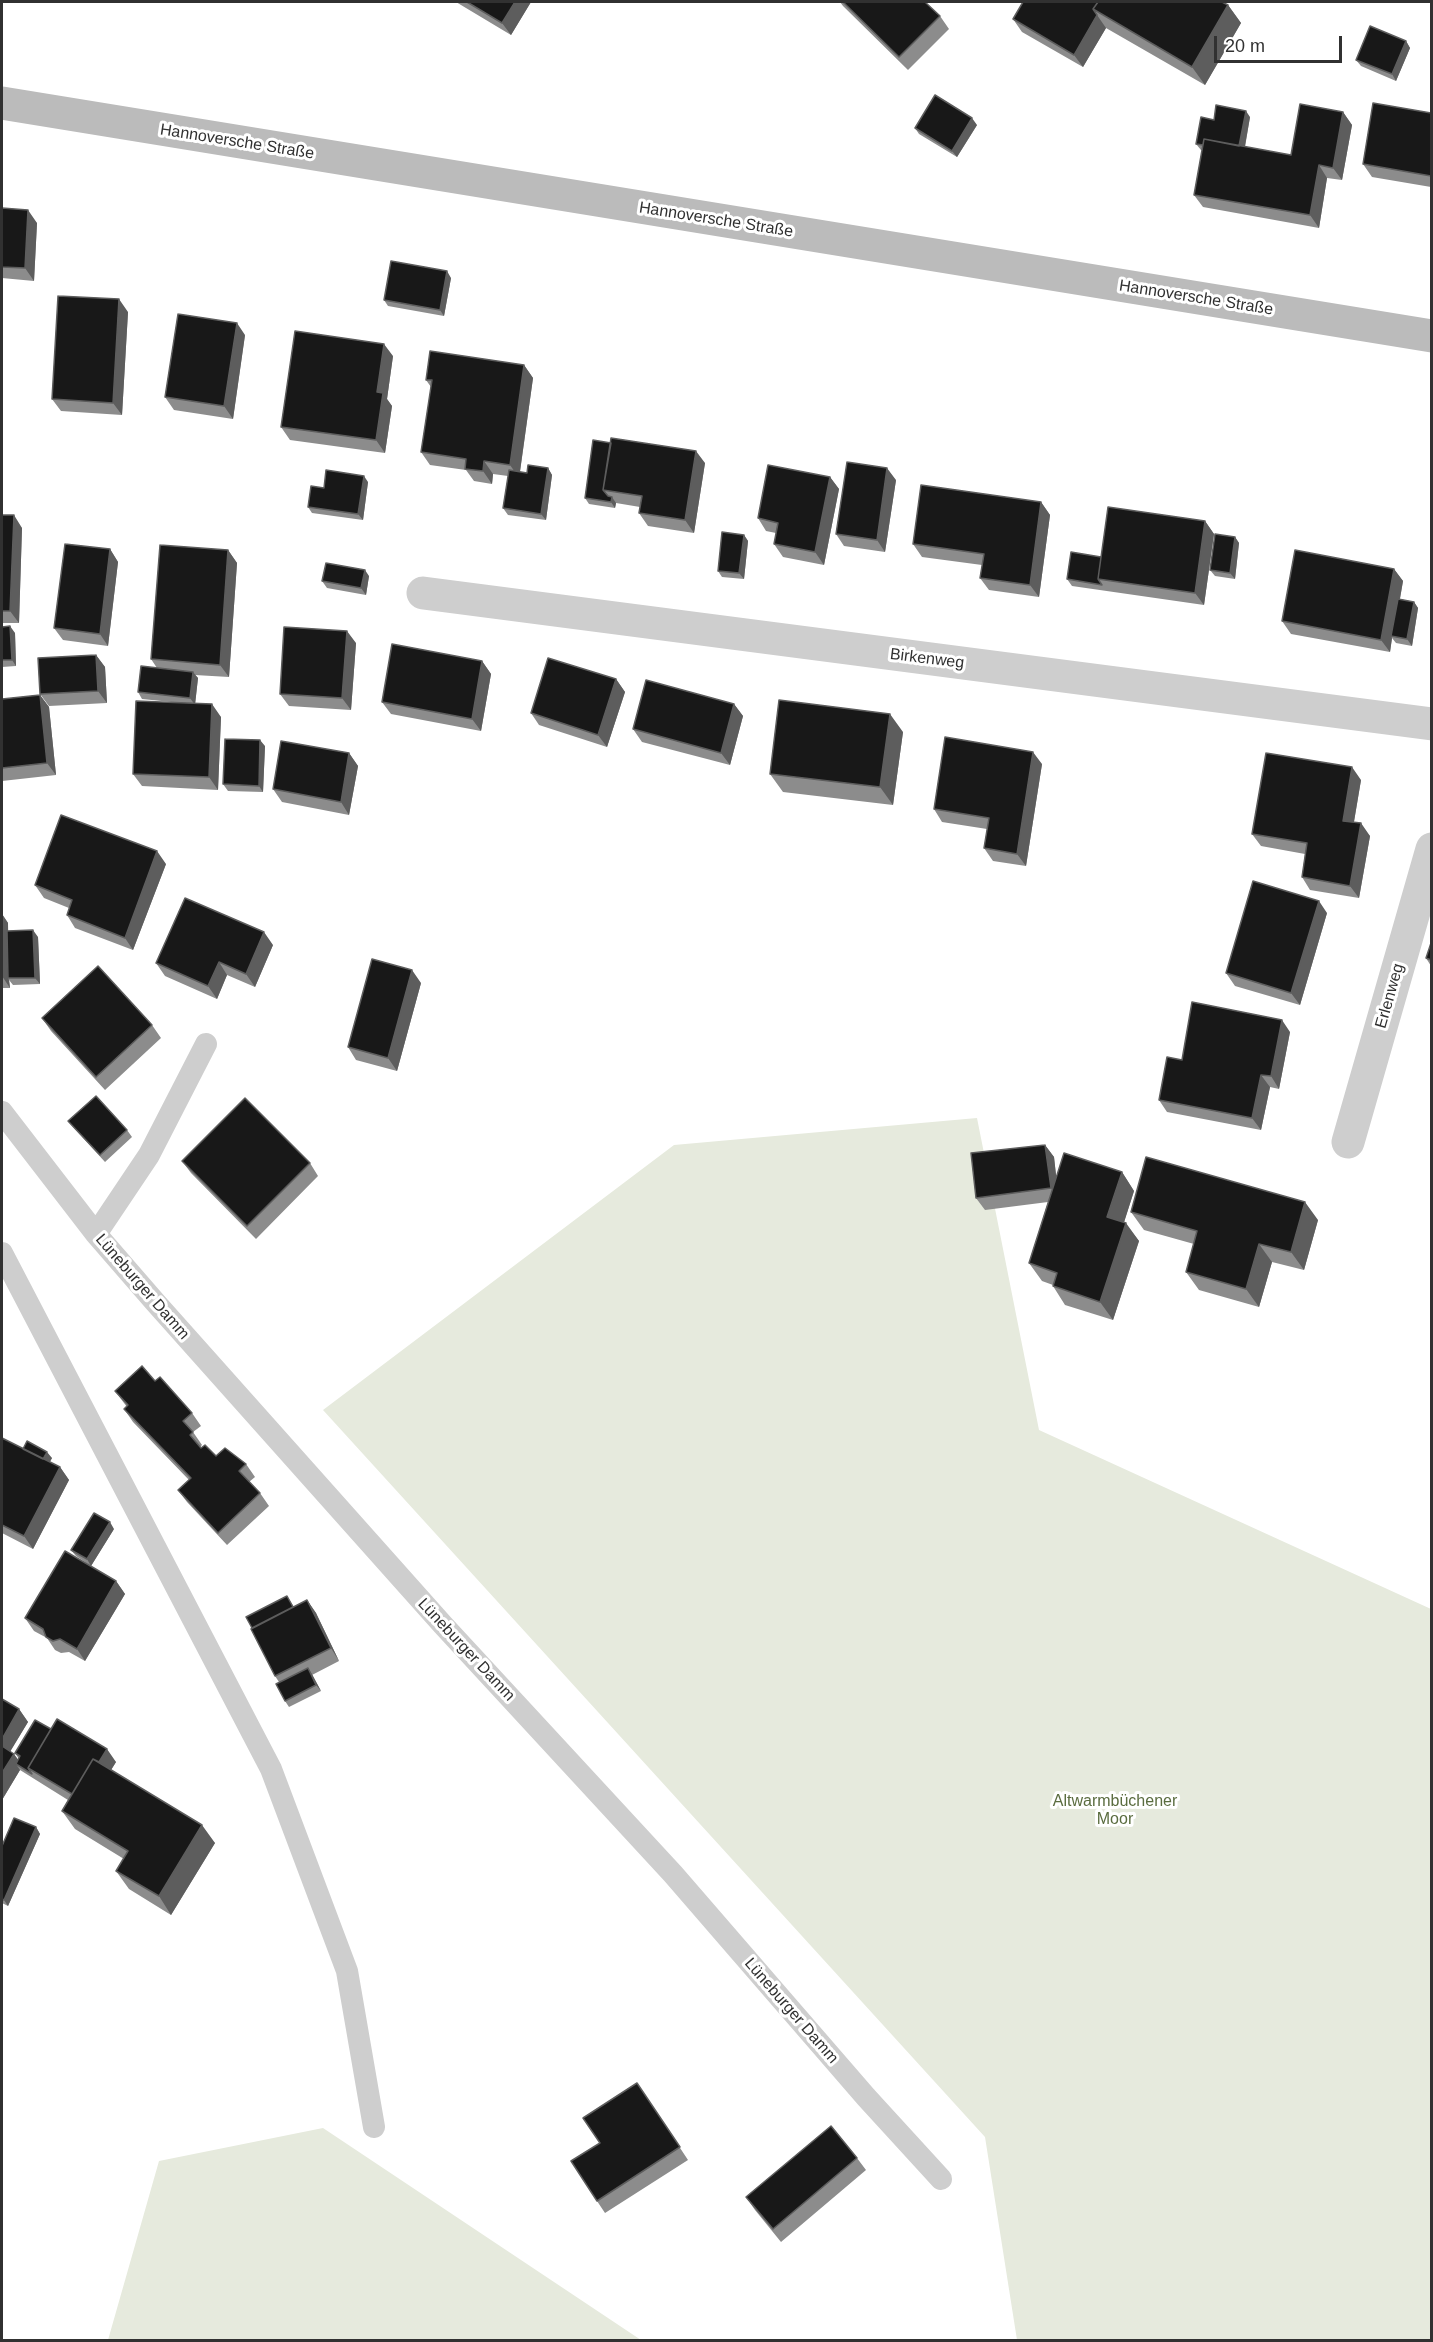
<!DOCTYPE html>
<meta charset="utf-8">
<style>
body{margin:0}
#map{position:relative;width:1433px;height:2342px;overflow:hidden;background:#fff;font-family:Helvetica,sans-serif}
canvas{display:block}
.frame{position:absolute;inset:0;border:3px solid #313131;pointer-events:none}
.scale{position:absolute;left:1214px;top:36px;width:128px;height:27px;box-sizing:border-box;border:3px solid #313131;border-top:0;padding-left:8px;font-size:18px;line-height:21px;white-space:nowrap;color:#313131;-webkit-text-stroke:4px #fff;paint-order:stroke}
</style>
<div id="map">
<canvas width="1433" height="2342"></canvas>
<div class="frame"></div>
<div class="scale">20 m</div>
</div>
<script>
const ctx = document.querySelector('canvas').getContext('2d');
ctx.lineJoin = 'round';
function paint(path, color) { ctx.fillStyle = color; ctx.fill(path, 'evenodd'); }
const poly = rows => new Path2D(rows.map(r => 'M' + r).join(''));
function trace(path, color, width, dash) { ctx.strokeStyle = color; ctx.lineWidth = width; ctx.lineCap = dash ? 'butt' : 'round'; ctx.setLineDash(dash || []); ctx.stroke(path); }
function write(font, color, halo, rows, align = 'center') {
  ctx.font = font + ' Helvetica,sans-serif'; ctx.lineWidth = 6; ctx.setLineDash([]); ctx.textBaseline = 'middle'; ctx.strokeStyle = halo; ctx.fillStyle = color; for (const [text, x, y, turn = 0] of rows) {
    ctx.save(); ctx.translate(x, y); ctx.rotate((+turn || 0) * Math.PI / 180); ctx.textAlign = isNaN(turn) ? turn : align; if (halo) ctx.strokeText(text, 0, 0); ctx.fillText(text, 0, 0); ctx.restore();
  }
}
const green = poly([
 [977,1118,1039,1430,1431,1609,1431,2340,1017,2340,985,2137,323,1410,674,1145],
 [323,2128,641,2340,108,2340,159,2161]
]);
const lane = poly([
 [2,1112,96,1234,155,1302,443,1625,673,1874,866,2097,941,2179],
 [96,1234,149,1155,206,1044],
 [2,1253,271,1769,347,1971,374,2127]
]);
const street = poly([
 [423,593,1432,724],
 [1348,1142,1432,849]
]);
const secondary = poly([
 [2,103,1432,336]
]);
const wall = poly([
 [456,2,531,2,511,35],
 [840,2,925,2,940,16,949,29,908,70,843,6],
 [1023,2,1228,5,1241,23,1205,85,1106,28,1083,67,1022,32,1013,19],
 [1406,41,1410,48,1396,81,1361,66,1356,60],
 [1343,112,1352,125,1342,180,1327,178,1319,228,1203,207,1194,195,1202,150,1201,150,1196,144,1214,120,1250,117,1245,147,1291,155],
 [1431,113,1431,187,1372,177,1363,164],
 [977,125,957,157,919,134,915,128],
 [2,208,37,223,34,281,2,278],
 [451,278,444,316,388,306,384,300],
 [128,312,122,415,61,411,52,399],
 [245,335,233,419,174,410,165,397],
 [393,356,387,399,392,406,385,453,290,440,281,427],
 [524,365,533,378,520,472,527,473,548,468,552,475,546,520,508,515,503,508,508,476,493,474,492,484,474,481,466,470,430,465,421,452,431,387,426,380],
 [593,440,705,463,694,533,648,526,639,513,640,507,616,503,615,508,589,504,585,498],
 [830,477,839,489,824,565,783,557,774,544,776,533,766,531,758,518],
 [896,480,885,552,844,546,836,534],
 [368,482,363,520,312,513,308,507,324,488],
 [1041,502,1050,515,1039,597,989,590,980,578,982,565,922,557,913,544],
 [2,515,22,528,19,623,2,623],
 [1205,521,1214,534,1204,605,1072,586,1067,579],
 [744,535,748,541,744,579,722,577,718,571],
 [1235,537,1239,543,1235,579,1215,576,1210,570],
 [110,549,118,562,108,646,63,640,54,628],
 [228,550,237,563,229,677,195,675,198,678,195,704,221,717,218,790,142,786,133,774,181,703,142,699,138,692,157,668,151,659],
 [1394,569,1403,581,1400,599,1414,602,1418,608,1412,646,1396,643,1392,638,1390,652,1291,634,1282,621],
 [369,576,366,595,327,588,322,581],
 [2,627,15,633,16,666,2,667],
 [356,643,351,710,289,706,280,694],
 [96,655,105,667,107,703,49,706,40,694],
 [482,661,491,674,481,731,391,714,382,702],
 [616,679,625,692,607,747,539,725,531,713],
 [40,695,49,707,56,775,2,781,2,699],
 [734,704,743,716,730,765,642,742,633,729],
 [903,732,893,805,783,792,770,774],
 [265,746,263,792,228,791,223,784],
 [349,753,358,766,349,815,282,802,273,789],
 [1042,764,1026,866,993,861,984,848,987,829,942,822,934,809],
 [1361,780,1354,822,1370,836,1359,898,1310,890,1302,877,1305,854,1261,846,1252,834],
 [166,864,133,950,75,928,67,915,69,908,44,898,35,885],
 [1327,913,1300,1005,1235,986,1226,973],
 [2,914,8,923,8,931,38,937,40,984,13,985,9,980,10,988,2,988],
 [1431,943,1431,966,1426,958],
 [273,945,255,987,227,975,217,999,165,976,156,963],
 [421,983,397,1071,356,1060,348,1047],
 [42,1018,152,1025,161,1038,105,1090,51,1031],
 [1290,1032,1279,1089,1270,1087,1261,1130,1167,1112,1159,1100,1182,1060],
 [68,1121,127,1130,132,1137,105,1162,73,1127],
 [1045,1145,1054,1157,1056,1176,1122,1172,1134,1191,1124,1222,1139,1241,1113,1320,1065,1305,1053,1286,1053,1285,1042,1281,1029,1263,1048,1202,985,1210,976,1198],
 [182,1161,310,1163,318,1176,256,1239,191,1173],
 [1131,1212,1318,1220,1304,1270,1272,1262,1259,1307,1199,1290,1186,1272,1194,1244,1144,1230],
 [155,1381,192,1413,201,1426,193,1432,202,1445,200,1447,201,1448,216,1456,246,1464,255,1477,249,1482,260,1493,269,1506,227,1545,187,1502,178,1490,189,1480,133,1422,124,1409,127,1407,115,1391],
 [2,1438,23,1449,52,1458,50,1462,60,1467,69,1480,33,1549,2,1533],
 [114,1529,91,1566,76,1556,71,1550],
 [116,1581,125,1594,85,1661,69,1652,61,1653,55,1650,47,1638,34,1631,25,1618],
 [287,1596,294,1607,307,1600,316,1613,339,1661,312,1675,321,1691,289,1707,285,1701,279,1682,275,1676],
 [2,1699,19,1709,28,1722,10,1751,18,1760,19,1759,15,1753,51,1729,116,1762,111,1770,215,1843,171,1915,129,1889,116,1871,124,1859,75,1829,62,1811,68,1800,20,1770,2,1800],
 [36,1827,40,1834,8,1906,2,1903,2,1846],
 [637,2083,688,2160,605,2213,597,2201,600,2143],
 [857,2158,866,2170,781,2242,755,2210,746,2197]
]);
const shadedWall = poly([
 [515,2,531,2,511,35,502,23],
 [1228,5,1241,23,1205,85,1192,67],
 [1097,15,1106,28,1083,67,1074,55],
 [1406,41,1410,48,1396,81,1392,74],
 [1246,111,1250,117,1243,157,1238,151],
 [1343,112,1352,125,1342,180,1333,168],
 [972,118,977,125,957,157,952,151],
 [1319,165,1327,178,1319,228,1310,215],
 [28,210,37,223,34,281,25,268],
 [447,271,451,278,444,316,440,310],
 [119,299,128,312,122,415,113,403],
 [237,323,245,335,233,419,224,406],
 [384,344,393,356,387,399,392,406,385,453,376,440,377,392],
 [524,365,533,378,519,478,510,465],
 [696,451,705,463,694,533,685,520],
 [484,461,493,474,492,484,483,471],
 [548,468,552,475,546,520,541,514],
 [887,468,896,480,885,552,877,540],
 [364,476,368,482,363,520,358,514],
 [830,477,839,489,824,565,815,552],
 [612,497,616,503,615,508,611,502],
 [1041,502,1050,515,1039,597,1030,585],
 [14,515,22,528,19,623,10,611],
 [1205,521,1214,534,1204,605,1195,593],
 [744,535,748,541,744,579,739,573],
 [1235,537,1239,543,1235,579,1230,573],
 [110,549,118,562,108,646,100,634],
 [228,550,237,563,229,677,220,665],
 [1394,569,1403,581,1393,637,1391,636,1392,638,1390,652,1381,640],
 [365,570,369,576,366,595,361,588],
 [1414,602,1418,608,1412,646,1407,639],
 [10,626,15,633,16,666,12,660],
 [347,631,356,643,351,710,342,698],
 [96,655,105,667,107,703,98,691],
 [482,661,491,674,481,731,472,719],
 [193,672,198,678,195,705,190,698],
 [616,679,625,692,607,747,598,735],
 [40,695,49,707,56,775,47,763],
 [212,704,221,717,218,790,209,777],
 [734,704,743,716,730,765,721,753],
 [890,714,903,732,893,805,880,787],
 [260,740,265,746,263,792,259,786],
 [1033,752,1042,764,1026,866,1017,854],
 [349,753,358,766,349,815,341,802],
 [1352,767,1361,780,1352,833,1343,821],
 [1361,823,1370,836,1359,898,1350,886],
 [157,851,166,864,133,950,125,938],
 [1319,901,1327,913,1300,1005,1291,993],
 [2,914,8,923,9,978,8,978,9,980,10,988,2,976],
 [33,930,38,937,40,984,35,978],
 [264,932,273,945,255,987,246,974],
 [219,962,227,975,217,999,208,986],
 [412,970,421,983,397,1071,388,1058],
 [1282,1020,1290,1032,1279,1089,1271,1076],
 [1261,1075,1270,1087,1261,1130,1252,1118],
 [1045,1145,1054,1157,1059,1201,1051,1188],
 [1122,1172,1134,1191,1120,1235,1107,1217],
 [1305,1202,1318,1220,1304,1270,1291,1252],
 [1126,1223,1139,1241,1113,1320,1100,1302],
 [1259,1244,1272,1262,1259,1307,1246,1289],
 [47,1452,52,1458,46,1468,42,1462],
 [60,1467,69,1480,33,1549,24,1536],
 [110,1522,114,1529,91,1566,87,1559],
 [116,1581,125,1594,85,1661,77,1649],
 [307,1600,316,1613,339,1661,331,1648],
 [308,1668,312,1674,321,1691,316,1685],
 [19,1709,28,1722,7,1757,2,1749,2,1739],
 [107,1749,116,1762,86,1810,77,1797],
 [14,1754,23,1766,16,1764,20,1770,2,1800,2,1773],
 [202,1825,215,1843,171,1915,159,1896],
 [36,1827,40,1834,8,1906,4,1900]
]);
const building = poly([
 [467,2,515,2,502,23,467,2],
 [843,2,925,2,940,16,899,57,843,2],
 [1023,2,1098,2,1093,9,1097,15,1074,55,1013,19,1023,2],
 [1098,2,1222,2,1228,5,1192,67,1093,9,1098,2],
 [1370,26,1406,41,1392,74,1356,60,1370,26],
 [935,95,972,118,952,151,915,128,935,95],
 [1373,103,1431,113,1431,176,1363,164,1373,103],
 [1300,104,1343,112,1333,168,1319,165,1310,215,1194,195,1204,139,1291,155,1300,104],
 [1216,105,1246,111,1239,146,1204,139,1203,145,1196,144,1201,117,1214,120,1216,105],
 [2,208,28,210,25,268,2,267,2,208],
 [391,261,447,271,440,310,384,300,391,261],
 [58,296,119,299,113,403,52,399,58,296],
 [178,314,237,323,224,406,165,397,178,314],
 [295,331,384,344,377,392,383,393,376,440,281,427,295,331],
 [430,351,524,365,510,465,484,461,483,471,465,469,466,459,421,452,432,380,426,380,430,351],
 [611,438,696,451,685,520,639,513,642,496,603,490,611,438],
 [593,440,611,443,603,490,608,496,612,497,611,502,585,498,593,440],
 [847,462,887,468,877,540,836,534,847,462],
 [528,465,548,468,541,514,503,508,509,470,527,473,528,465],
 [768,465,830,477,815,552,774,544,778,523,758,518,768,465],
 [326,470,364,476,358,514,308,507,311,486,324,488,326,470],
 [921,485,1041,502,1030,585,980,578,984,554,913,544,921,485],
 [1108,507,1205,521,1195,593,1098,579,1108,507],
 [2,515,14,515,10,611,2,611,2,515],
 [722,532,744,535,739,573,718,571,722,532],
 [1215,534,1235,537,1230,573,1210,570,1215,534],
 [65,544,110,549,100,634,54,628,65,544],
 [160,545,228,550,220,665,151,659,160,545],
 [1295,550,1394,569,1381,640,1282,621,1295,550],
 [1071,552,1101,557,1098,579,1102,585,1067,579,1071,552],
 [326,563,365,570,361,588,322,581,326,563],
 [1398,599,1414,602,1407,639,1391,636,1398,599],
 [10,626,12,660,2,660,2,627,10,626],
 [284,627,347,631,342,698,280,694,284,627],
 [392,644,482,661,472,719,382,702,392,644],
 [96,655,98,691,40,694,38,658,96,655],
 [548,658,616,679,598,735,531,713,548,658],
 [141,666,193,672,190,698,138,692,141,666],
 [646,680,734,704,721,753,633,729,646,680],
 [40,695,47,763,2,768,2,699,40,695],
 [779,700,890,714,880,787,770,774,779,700],
 [136,701,212,704,209,777,133,774,136,701],
 [945,737,1033,752,1017,854,984,848,989,818,934,809,945,737],
 [225,739,260,740,259,786,223,784,225,739],
 [281,741,349,753,341,802,273,789,281,741],
 [1266,753,1352,767,1343,821,1361,823,1350,886,1302,877,1307,843,1252,834,1266,753],
 [61,815,157,851,125,938,67,915,72,900,35,885,61,815],
 [1253,881,1319,901,1291,993,1226,973,1253,881],
 [185,898,264,932,246,974,219,962,208,986,156,963,185,898],
 [33,930,35,978,8,978,7,931,33,930],
 [1431,943,1431,960,1426,958,1431,943],
 [372,959,412,970,388,1058,348,1047,372,959],
 [98,966,152,1025,96,1077,42,1018,98,966],
 [1192,1002,1282,1020,1271,1076,1261,1075,1252,1118,1159,1100,1167,1057,1182,1060,1192,1002],
 [96,1096,127,1130,100,1155,68,1121,96,1096],
 [245,1098,310,1163,247,1226,182,1161,245,1098],
 [1045,1145,1051,1188,976,1198,971,1153,1045,1145],
 [1064,1153,1122,1172,1107,1217,1126,1223,1100,1302,1053,1286,1057,1273,1029,1263,1064,1153],
 [1146,1157,1305,1202,1291,1252,1259,1244,1246,1289,1186,1272,1197,1231,1131,1212,1146,1157],
 [142,1366,155,1381,160,1377,192,1413,183,1421,193,1432,190,1435,201,1448,205,1445,216,1456,225,1448,246,1464,239,1471,260,1493,218,1533,178,1490,191,1478,124,1409,128,1405,115,1391,142,1366],
 [2,1438,60,1467,24,1536,2,1525,2,1438],
 [27,1441,47,1452,43,1459,23,1449,27,1441],
 [94,1513,110,1522,87,1559,71,1550,94,1513],
 [65,1551,116,1581,77,1649,60,1639,53,1641,46,1637,43,1629,25,1618,65,1551],
 [287,1596,293,1607,252,1628,246,1617,287,1596],
 [307,1600,331,1648,275,1676,251,1629,307,1600],
 [308,1668,316,1685,285,1701,276,1684,308,1668],
 [2,1699,19,1709,2,1739,2,1699],
 [57,1719,107,1749,99,1762,93,1759,72,1794,28,1768,57,1719],
 [35,1720,51,1729,28,1768,32,1774,16,1764,20,1756,15,1753,35,1720],
 [2,1746,14,1754,2,1773,2,1746],
 [93,1759,202,1825,159,1896,116,1871,128,1851,62,1811,93,1759],
 [14,1818,36,1827,4,1900,2,1899,2,1846,14,1818],
 [637,2083,680,2147,597,2201,571,2161,600,2143,583,2118,637,2083],
 [831,2126,857,2158,773,2229,746,2197,831,2126]
]);
const streetNames = [
 ["Hannoversche Straße",237,142,9],
 ["Hannoversche Straße",716,220,9],
 ["Hannoversche Straße",1196,298,9],
 ["Birkenweg",927,659,7],
 ["Erlenweg",1390,996,-74],
 ["Lüneburger Damm",142,1287,49],
 ["Lüneburger Damm",466,1650,47],
 ["Lüneburger Damm",791,2011,49]
];
const parkNames = [
 ["Altwarmbüchener",1115,1802],
 ["Moor",1115,1820]
];
paint(green, '#e6eadd');
trace(lane, '#cecece', 22);
trace(street, '#cecece', 33);
trace(secondary, '#bbb', 33);
paint(wall, '#8c8c8c');
paint(shadedWall, '#5d5d5d');
paint(building, '#181818');
trace(building, '#5d5d5d', 1.5);
write('16px', '#313131', '#fff', streetNames);
write('16px', '#5a6c3f', '#fff', parkNames);
</script>
